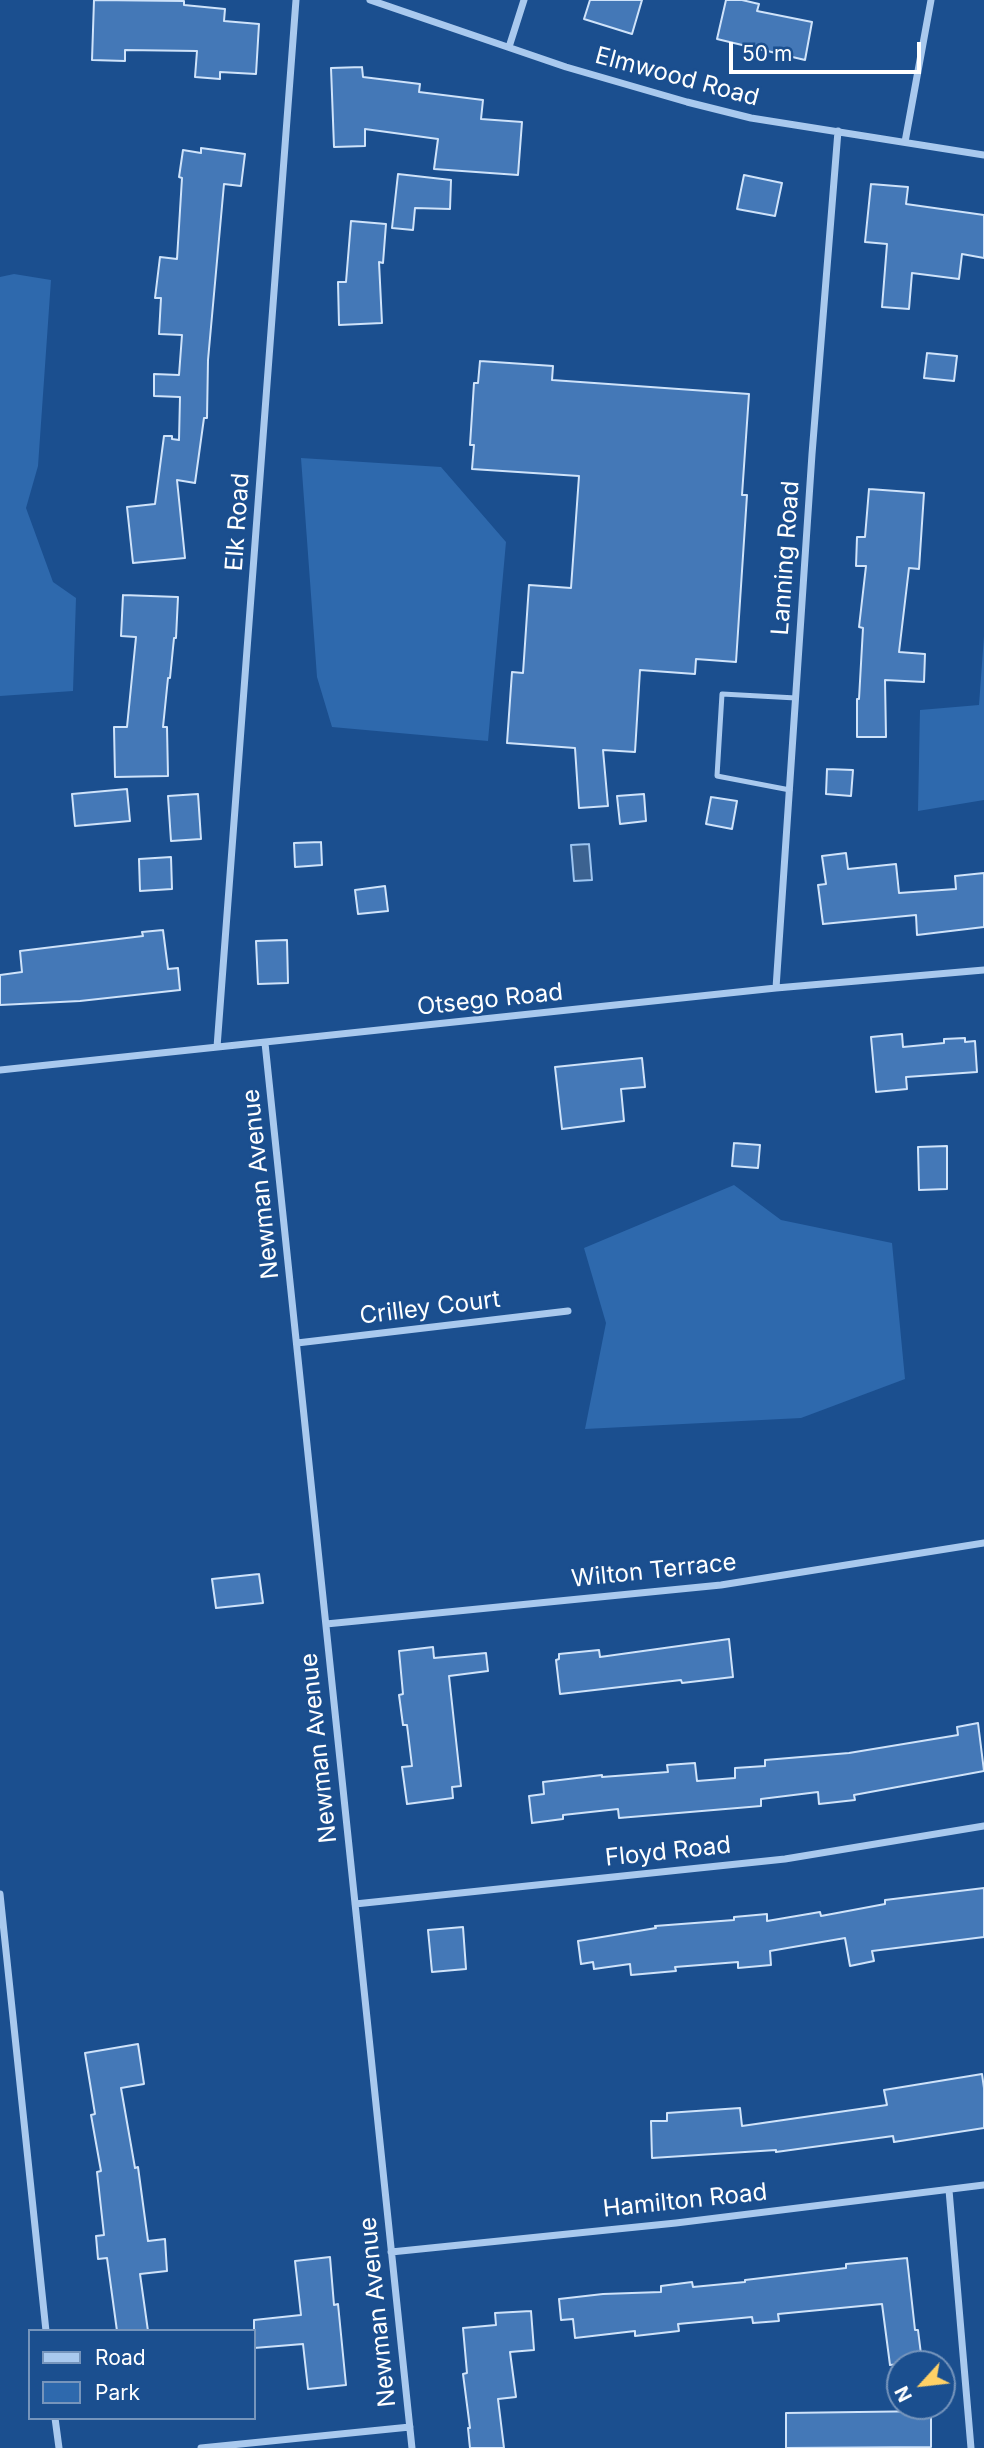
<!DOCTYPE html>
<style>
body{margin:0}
#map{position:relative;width:984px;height:2448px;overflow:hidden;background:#1b4f8f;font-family:Inter,sans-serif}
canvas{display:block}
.legend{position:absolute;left:28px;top:2329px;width:228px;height:91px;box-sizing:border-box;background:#1b4f8f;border:2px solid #7695bc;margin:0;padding:9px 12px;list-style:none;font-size:21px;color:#fff}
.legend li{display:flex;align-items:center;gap:14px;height:35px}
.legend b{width:35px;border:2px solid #7695bc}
.north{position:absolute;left:886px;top:2350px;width:70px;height:70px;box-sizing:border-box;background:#1b4f8f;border:2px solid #7695bc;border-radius:50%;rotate:243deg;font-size:19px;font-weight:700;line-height:28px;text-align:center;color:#fff}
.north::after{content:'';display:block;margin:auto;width:24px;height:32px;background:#ffd166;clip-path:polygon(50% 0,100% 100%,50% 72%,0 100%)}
.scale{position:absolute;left:729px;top:42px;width:192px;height:32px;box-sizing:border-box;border:4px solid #fff;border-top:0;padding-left:9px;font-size:21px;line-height:24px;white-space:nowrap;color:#fff;-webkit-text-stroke:5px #1b4f8f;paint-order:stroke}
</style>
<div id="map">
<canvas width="984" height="2448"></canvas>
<ul class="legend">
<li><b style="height:9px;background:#a9c9ee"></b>Road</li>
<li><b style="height:19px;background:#2e69ad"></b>Park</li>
</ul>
<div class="north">N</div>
<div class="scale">50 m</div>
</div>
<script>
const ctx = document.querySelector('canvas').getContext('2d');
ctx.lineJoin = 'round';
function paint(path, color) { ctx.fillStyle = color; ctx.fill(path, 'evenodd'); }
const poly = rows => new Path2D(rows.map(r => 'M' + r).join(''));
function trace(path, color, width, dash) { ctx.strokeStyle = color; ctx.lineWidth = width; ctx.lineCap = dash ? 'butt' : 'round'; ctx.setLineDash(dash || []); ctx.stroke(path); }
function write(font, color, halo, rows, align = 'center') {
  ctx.font = font + ' Inter,sans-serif'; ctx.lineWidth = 5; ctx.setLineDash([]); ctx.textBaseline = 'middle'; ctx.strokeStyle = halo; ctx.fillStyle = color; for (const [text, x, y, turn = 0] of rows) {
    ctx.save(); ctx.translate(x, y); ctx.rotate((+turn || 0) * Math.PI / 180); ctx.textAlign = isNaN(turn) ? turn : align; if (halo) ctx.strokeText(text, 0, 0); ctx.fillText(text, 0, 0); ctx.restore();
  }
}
const green = poly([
 [14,274,51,280,38,466,26,508,53,582,76,598,73,691,0,696,0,277],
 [301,458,441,467,506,542,488,741,332,727,317,677],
 [984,636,984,800,918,811,920,710,979,705],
 [734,1185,781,1220,892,1243,905,1379,801,1418,585,1429,606,1323,584,1248]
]);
const water = poly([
 [589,844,592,880,574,881,571,845,589,844]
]);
const building = poly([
 [94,0,184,1,184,5,225,9,224,21,259,24,256,74,220,72,220,79,195,77,197,51,125,50,125,61,92,60,94,0],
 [590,0,642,0,632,34,584,19,590,0],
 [726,0,742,0,759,4,757,11,812,22,805,60,717,39,726,0],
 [362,67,363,77,420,84,419,92,483,100,481,119,522,122,518,175,434,169,438,139,365,129,365,146,334,147,331,68,362,67],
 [201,148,245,154,241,186,224,184,208,360,207,418,204,418,195,483,177,480,185,558,133,563,127,507,155,504,164,436,172,436,172,439,179,440,180,397,154,396,154,374,179,375,182,335,159,334,161,298,155,298,160,257,177,259,182,178,179,177,183,150,201,153,201,148],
 [398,174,451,180,450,209,415,208,413,230,392,228,398,174],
 [744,175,782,183,775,216,737,209,744,175],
 [871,184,908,187,906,204,984,215,984,258,962,254,959,279,912,273,909,309,882,307,887,244,865,242,871,184],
 [351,221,386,224,383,263,379,262,382,323,339,325,338,282,346,282,351,221],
 [927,353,957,356,954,381,924,378,927,353],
 [480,361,553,366,552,380,749,394,742,495,747,495,736,662,696,659,695,674,640,670,635,752,603,750,608,806,579,808,575,748,507,743,512,672,523,673,529,585,571,588,579,476,472,469,474,445,470,445,474,383,478,383,480,361],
 [869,489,924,493,919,569,909,568,899,652,925,654,924,682,885,680,886,737,857,737,857,699,859,699,863,628,859,627,866,566,856,566,857,537,865,537,869,489],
 [123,595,178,597,176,638,174,638,170,678,168,678,163,727,167,727,168,776,115,777,114,727,127,727,136,637,121,636,123,595],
 [827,769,853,770,851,796,826,794,827,769],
 [127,789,130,821,75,826,72,794,127,789],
 [198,794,201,839,171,841,168,796,198,794],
 [644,794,646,821,620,824,617,796,644,794],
 [711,797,737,801,732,829,706,824,711,797],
 [321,842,322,865,295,867,294,843,321,842],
 [846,853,848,869,896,864,899,893,956,889,955,876,984,873,984,927,917,935,916,915,823,924,818,885,826,884,822,856,846,853],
 [171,857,172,889,140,891,139,859,171,857],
 [385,886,388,911,358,914,355,890,385,886],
 [163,930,168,969,178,968,180,990,80,1001,0,1005,0,975,22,972,20,951,143,936,142,932,163,930],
 [287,940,288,983,258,984,256,941,287,940],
 [902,1034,903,1047,944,1043,944,1039,965,1038,965,1042,975,1041,977,1072,906,1077,907,1089,876,1092,871,1037,902,1034],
 [642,1058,645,1087,621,1089,624,1121,562,1129,555,1067,642,1058],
 [734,1143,760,1145,758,1168,732,1166,734,1143],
 [947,1146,947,1189,919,1190,918,1147,947,1146],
 [259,1574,263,1603,216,1608,212,1579,259,1574],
 [729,1639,733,1677,682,1683,681,1680,560,1694,556,1660,559,1659,559,1654,599,1650,600,1657,729,1639],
 [433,1647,434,1658,486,1653,488,1671,449,1676,461,1786,452,1787,453,1798,407,1804,402,1767,412,1766,407,1725,403,1725,399,1695,403,1694,399,1651,433,1647],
 [978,1723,984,1771,854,1795,855,1800,819,1804,818,1792,761,1799,761,1806,619,1818,618,1809,563,1815,563,1819,532,1823,529,1796,544,1794,543,1782,602,1775,602,1777,668,1772,667,1765,695,1763,697,1781,735,1778,735,1768,765,1766,765,1760,849,1753,958,1735,957,1727,978,1723],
 [984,1888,984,1937,872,1951,874,1961,850,1966,845,1938,770,1951,771,1965,738,1968,738,1962,675,1967,676,1971,631,1975,630,1964,594,1969,593,1962,581,1964,578,1941,656,1928,655,1926,734,1920,734,1917,767,1914,767,1921,820,1912,821,1916,885,1904,885,1900,984,1888],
 [463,1927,466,1969,432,1972,428,1930,463,1927],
 [138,2044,144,2084,121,2088,135,2168,138,2167,148,2241,165,2239,167,2271,140,2274,148,2331,117,2331,107,2258,98,2259,96,2236,104,2235,97,2172,101,2171,91,2115,95,2114,85,2053,138,2044],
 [982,2074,984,2088,984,2128,894,2142,893,2136,776,2152,776,2150,652,2158,651,2121,667,2121,667,2113,740,2108,742,2126,887,2105,884,2090,982,2074],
 [330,2257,334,2305,338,2304,346,2385,308,2389,303,2344,254,2348,254,2320,301,2315,295,2261,330,2257],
 [907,2258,915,2330,918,2330,922,2362,890,2365,882,2304,778,2314,779,2321,753,2323,752,2317,678,2324,679,2331,635,2336,635,2331,575,2338,573,2319,561,2320,559,2299,603,2294,661,2292,661,2286,692,2282,693,2287,745,2282,745,2280,846,2268,846,2264,907,2258],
 [531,2311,534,2350,510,2352,516,2397,498,2399,504,2448,470,2448,468,2428,470,2428,463,2374,467,2373,463,2328,496,2325,495,2313,531,2311],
 [931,2411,931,2447,786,2448,786,2413,931,2411]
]);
const lane = poly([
 [790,790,717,776,722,694,796,698]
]);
const street = poly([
 [370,0,566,67,687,102,751,118,984,155],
 [509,47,524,0],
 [905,142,931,0],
 [776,988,812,454,838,131],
 [265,1043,412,2448],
 [217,1047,296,0],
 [0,1070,776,988,984,970],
 [297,1343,568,1311],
 [326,1624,721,1585,984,1543],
 [0,1894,46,2331],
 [355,1904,785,1859,984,1826],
 [949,2190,971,2448],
 [391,2252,676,2223,984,2185],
 [55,2418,59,2448],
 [201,2448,410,2427]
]);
const streetNames = [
 ["Elmwood Road",677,77,15],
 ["Elk Road",238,522,-86],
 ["Lanning Road",786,558,-86],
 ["Otsego Road",490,1000,-6],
 ["Newman Avenue",261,1184,-96],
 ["Crilley Court",430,1308,-7],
 ["Wilton Terrace",654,1571,-6],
 ["Newman Avenue",319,1748,-96],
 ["Floyd Road",668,1852,-6],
 ["Hamilton Road",685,2201,-6],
 ["Newman Avenue",378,2312,-96]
];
paint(green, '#2e69ad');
paint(water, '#3c6290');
trace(water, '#9cc4f0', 2);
paint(building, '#4478b7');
trace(building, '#cfe3fa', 2);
trace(lane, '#a9c9ee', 5);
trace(street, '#a9c9ee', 7);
write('24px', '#fff', '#1b4f8f', streetNames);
</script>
